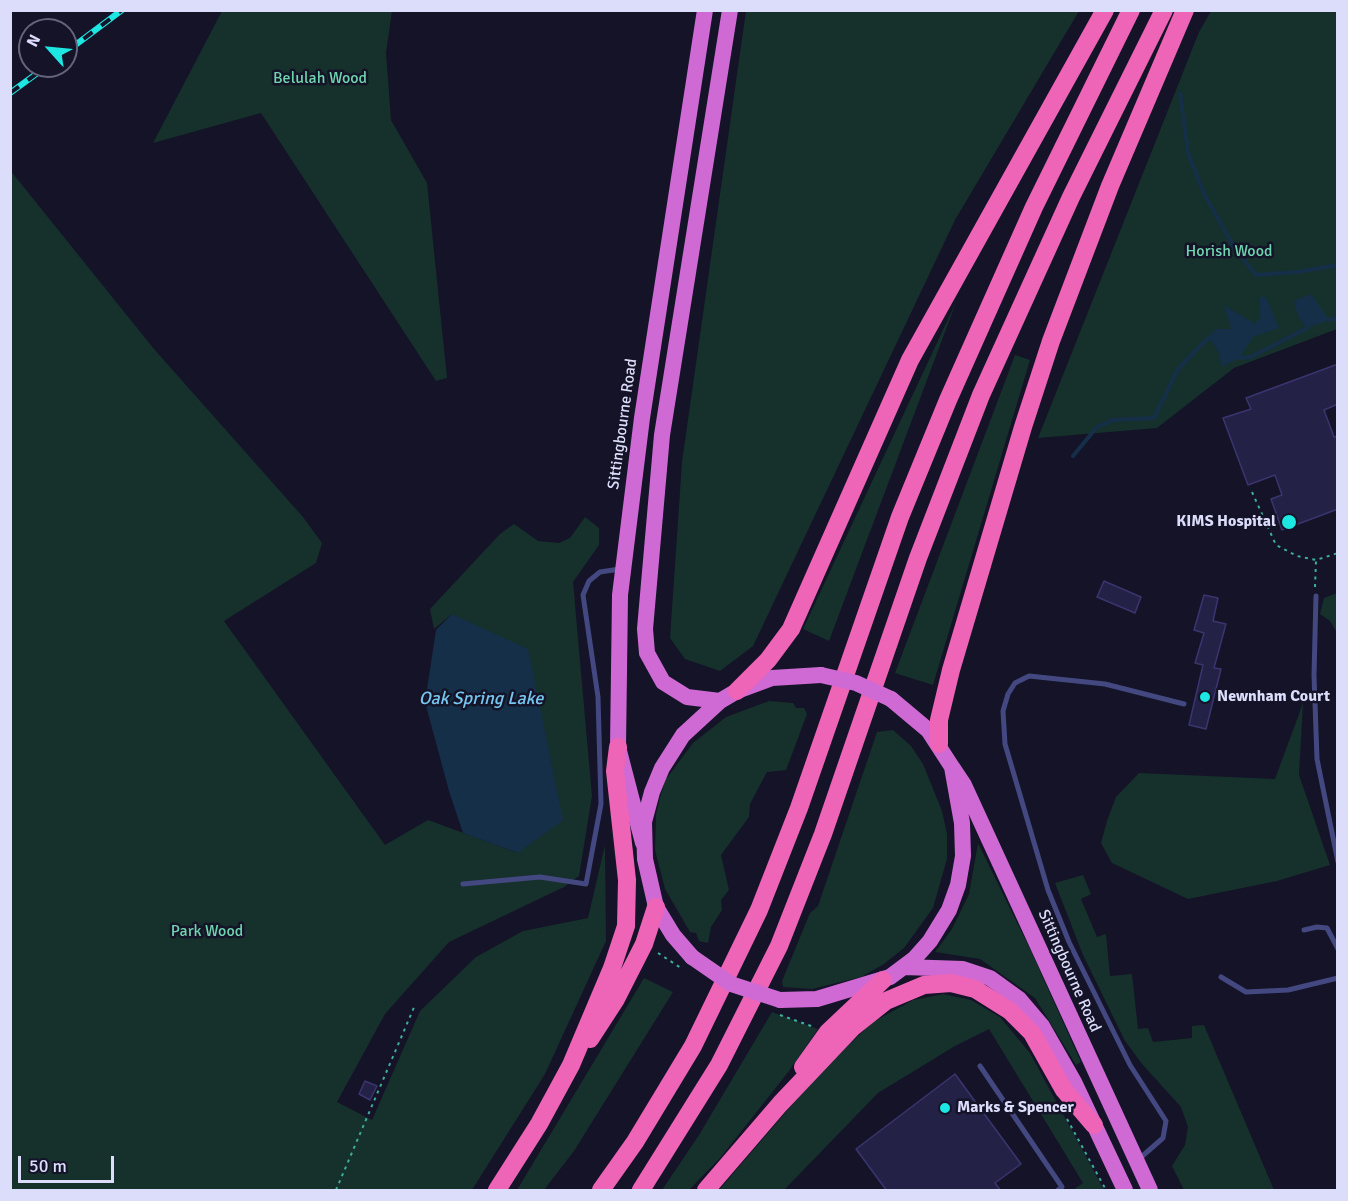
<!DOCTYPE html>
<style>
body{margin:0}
#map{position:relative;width:1348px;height:1201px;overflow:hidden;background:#141327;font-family:Signika,sans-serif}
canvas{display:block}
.frame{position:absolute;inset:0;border:12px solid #dcddfb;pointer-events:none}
.north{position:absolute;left:18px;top:18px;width:60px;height:60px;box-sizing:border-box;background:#141327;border:2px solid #64647c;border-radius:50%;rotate:297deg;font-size:16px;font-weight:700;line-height:24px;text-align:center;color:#dcddfb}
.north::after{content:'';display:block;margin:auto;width:21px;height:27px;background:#1de7e2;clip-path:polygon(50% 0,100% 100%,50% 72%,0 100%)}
.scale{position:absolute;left:18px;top:1156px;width:96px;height:27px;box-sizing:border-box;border:3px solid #dcddfb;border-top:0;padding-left:8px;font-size:18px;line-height:21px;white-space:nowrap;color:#dcddfb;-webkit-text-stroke:4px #141327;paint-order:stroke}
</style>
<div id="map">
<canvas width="1348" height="1201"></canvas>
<div class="frame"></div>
<div class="north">N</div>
<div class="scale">50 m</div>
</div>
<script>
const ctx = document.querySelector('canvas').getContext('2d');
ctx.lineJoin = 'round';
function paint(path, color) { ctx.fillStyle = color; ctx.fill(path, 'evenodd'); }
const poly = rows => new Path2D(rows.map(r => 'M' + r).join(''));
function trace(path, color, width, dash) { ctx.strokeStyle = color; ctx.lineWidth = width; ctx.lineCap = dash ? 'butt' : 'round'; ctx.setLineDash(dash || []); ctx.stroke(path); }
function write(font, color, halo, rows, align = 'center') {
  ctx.font = font + ' Signika,sans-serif'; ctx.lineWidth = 5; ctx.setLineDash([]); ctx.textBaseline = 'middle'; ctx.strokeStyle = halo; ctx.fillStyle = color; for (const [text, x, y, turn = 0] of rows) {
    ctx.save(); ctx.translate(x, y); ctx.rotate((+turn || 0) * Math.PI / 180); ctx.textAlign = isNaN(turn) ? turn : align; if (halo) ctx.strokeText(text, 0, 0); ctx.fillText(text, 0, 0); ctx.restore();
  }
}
const green = poly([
 [222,11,392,11,386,53,391,120,427,183,447,378,436,381,261,113,153,143],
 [746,11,1079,11,955,220,753,646,720,671,685,659,670,638,682,462],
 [1211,11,1337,11,1337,329,1234,368,1157,428,1038,438,1199,32],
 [10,170,154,349,303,517,322,543,316,563,224,621,385,845,428,820,518,853,452,614,434,629,430,609,500,534,514,524,538,541,559,543,570,538,585,517,599,528,599,545,573,582,592,796,579,876,564,887,449,942,385,1014,337,1102,372,1120,420,1011,476,957,523,931,588,918,605,845,606,941,545,1074,472,1190,11,1190],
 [957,300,829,641,803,629],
 [1015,355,1030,360,933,685,895,673],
 [1337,593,1337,633,1330,621,1320,614,1324,598],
 [769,701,793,703,796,708,804,708,807,714,786,770,767,772,750,804,749,817,721,855,729,890,721,900,722,910,711,927,708,943,699,941,696,933,690,932,665,889,655,850,656,815,660,797,666,779,693,743,726,717],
 [1303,703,1299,775,1330,865,1277,881,1188,899,1112,863,1101,843,1107,821,1116,797,1139,773,1275,779],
 [893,730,911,746,923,764,942,811,947,834,947,859,933,908,904,948,884,964,861,977,812,989,783,987,782,981,810,913,818,906,877,732],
 [978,843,1031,951,1081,1062,1076,1065,1035,998,980,959,935,952,952,929,969,894],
 [1083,875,1091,894,1081,899,1097,937,1106,934,1110,976,1132,974,1138,1029,1148,1028,1153,1042,1192,1038,1192,1026,1204,1025,1274,1190,1184,1190,1172,1166,1185,1145,1188,1127,1181,1107,1142,1064,1125,1041,1083,955,1055,883],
 [644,978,673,992,574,1151,544,1190,517,1190],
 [943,994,971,1000,1000,1017,1030,1053,1104,1190,1073,1190,1083,1183,989,1029,955,1046,878,1093,784,1190,719,1190,822,1070,873,1022,913,1000],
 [772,1012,818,1029,789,1071,721,1157,689,1190,662,1190,699,1135]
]);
const water = poly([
 [1311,294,1329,320,1307,328,1298,316,1294,301],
 [1260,297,1266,297,1279,328,1253,337,1239,358,1222,367,1218,351,1209,337,1215,329,1231,329,1224,305,1255,324,1259,319],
 [452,614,528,649,563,820,518,853,463,833,449,791,425,702,436,630]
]);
const stream = poly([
 [1180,93,1188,153,1204,194,1235,249,1256,275,1297,272,1338,265],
 [1329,320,1338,318],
 [1239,358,1251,357,1307,328],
 [1073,456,1097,427,1113,420,1154,418,1178,369,1209,337]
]);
const building = poly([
 [1338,364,1338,404,1324,410,1334,437,1338,436,1338,509,1282,530,1271,499,1282,495,1275,475,1248,485,1223,418,1251,409,1246,398,1338,364],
 [1104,581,1141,597,1135,613,1097,597,1104,581],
 [1204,595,1218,598,1213,621,1226,624,1214,668,1221,669,1206,729,1189,725,1203,665,1195,663,1204,633,1194,630,1204,595],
 [955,1074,1021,1164,995,1183,1001,1191,887,1191,856,1149,955,1074],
 [365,1081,377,1086,370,1100,359,1094,365,1081]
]);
const path = poly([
 [1252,492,1276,545,1297,556,1316,560,1338,553],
 [1315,587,1316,560],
 [658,953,681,968],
 [780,1015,814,1027],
 [1067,1119,1106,1190],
 [336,1190,415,1005]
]);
const service = poly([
 [1316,596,1314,675,1317,759,1338,862],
 [463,884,540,877,586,884,601,804,598,697,583,595,589,581,600,572,620,569],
 [1304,930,1317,927,1327,928,1338,949],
 [1221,977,1246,992,1288,990,1338,978],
 [980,1066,1062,1187,1058,1190],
 [1139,1159,1163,1138,1166,1121,1130,1065,1069,942,1048,890,1005,744,1003,711,1008,694,1015,683,1029,676,1105,684,1184,704]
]);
const trunk = poly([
 [720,701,687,697,663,682,647,653,645,629,662,435,730,10],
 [952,767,964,785,1150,1190],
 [643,843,618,747,620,595,642,418,705,10],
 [692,957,673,935,656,907,645,859,644,822,652,792,662,768,683,735,720,701,737,691,772,678,821,675],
 [904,967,963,969,990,978,1019,999,1042,1026,1074,1082,1125,1190],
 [780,1000,817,999,890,977,914,959,930,941,949,910,958,885,963,856,962,823,952,767,928,730,891,699]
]);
const motorway = poly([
 [737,691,768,660,791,629,910,360,1105,10],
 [939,744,939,720,951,670,1023,427,1051,341,1110,186,1185,10],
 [590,1039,616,999,644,944,656,907],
 [803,1067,828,1032,883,980],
 [497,1190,539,1124,571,1065,612,968,626,926,627,880,615,771,618,747],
 [601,1190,635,1142,693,1046,759,910,799,808,900,517,948,400,1034,207,1131,10],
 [641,1190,719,1065,779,946,823,834,918,558,981,395,1071,197,1164,10],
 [706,1190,780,1104,852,1028,886,1001,924,985,951,983,975,989,1010,1011,1032,1033,1064,1090,1094,1125]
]);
const rail = poly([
 [66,52,122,10],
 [10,93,47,66]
]);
const trunkBridge = poly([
 [821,675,856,683,891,699],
 [692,957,731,984,780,1000]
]);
const markers = [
 [1289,522,8,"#1de7e2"],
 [1205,697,6,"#1de7e2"],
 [945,1108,6,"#1de7e2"]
];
const parkNames = [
 ["Belulah Wood",320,79],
 ["Horish Wood",1229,252],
 ["Park Wood",207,932]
];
const streetNames = [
 ["Sittingbourne Road",623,424,-82],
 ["Sittingbourne Road",1069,971,66]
];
const poiNames = [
 ["KIMS Hospital",1276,522,"right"],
 ["Newnham Court",1217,697],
 ["Marks & Spencer",957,1108]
];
const waterNames = [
 ["Oak Spring Lake",481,699]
];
paint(green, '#16302c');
paint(water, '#152f49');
trace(stream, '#152f49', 4);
paint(building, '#242146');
trace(building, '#3a356f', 1.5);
trace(path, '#3eae9a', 2, [3, 4.5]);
trace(service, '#434881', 5);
trace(trunk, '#cf6ad4', 16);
trace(motorway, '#ee64b7', 18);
trace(rail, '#1de7e2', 6);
trace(rail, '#141327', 4, [11]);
trace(trunkBridge, '#cf6ad4', 16);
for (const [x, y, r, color] of markers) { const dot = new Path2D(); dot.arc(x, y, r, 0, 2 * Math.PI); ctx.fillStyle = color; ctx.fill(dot); trace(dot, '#141327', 2); }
write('16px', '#6fd5af', '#141327', parkNames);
write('16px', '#dcddfb', '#141327', streetNames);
write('bold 16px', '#dcddfb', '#141327', poiNames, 'left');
write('italic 18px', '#76c6f0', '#141327', waterNames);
</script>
